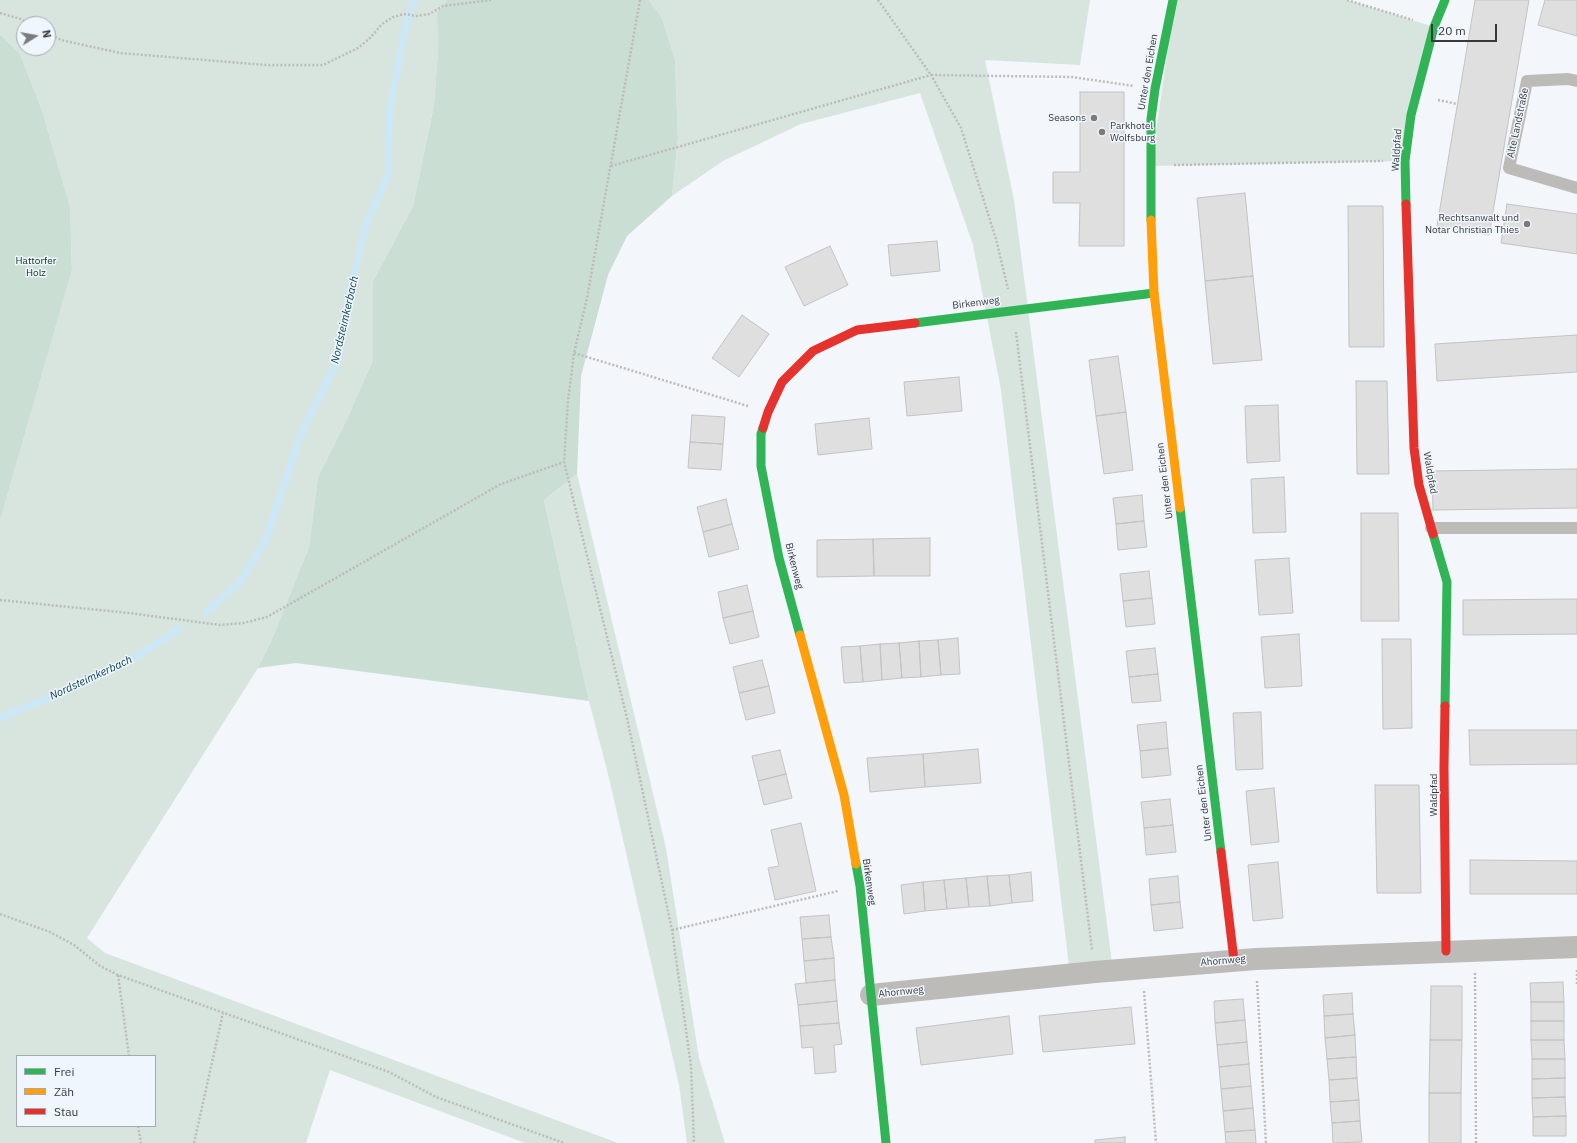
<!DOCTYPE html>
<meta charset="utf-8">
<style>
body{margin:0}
#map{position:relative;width:1577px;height:1143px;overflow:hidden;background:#f3f6fa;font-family:"IBM Plex Sans",sans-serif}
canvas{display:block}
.legend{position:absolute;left:16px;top:1055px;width:140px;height:72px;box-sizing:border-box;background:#f0f6fd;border:1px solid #a6aab0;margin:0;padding:5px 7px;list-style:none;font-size:12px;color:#37393c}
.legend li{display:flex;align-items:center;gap:8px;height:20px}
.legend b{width:20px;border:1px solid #a6aab0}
.north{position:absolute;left:16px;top:16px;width:40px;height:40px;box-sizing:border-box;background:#f0f6fd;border:1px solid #a6aab0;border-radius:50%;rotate:79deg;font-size:11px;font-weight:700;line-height:16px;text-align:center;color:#37393c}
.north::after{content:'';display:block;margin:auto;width:14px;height:18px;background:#797b7e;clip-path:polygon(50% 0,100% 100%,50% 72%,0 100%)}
.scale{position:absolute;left:1431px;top:24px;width:66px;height:18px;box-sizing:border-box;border:2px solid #37393c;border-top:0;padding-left:5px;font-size:12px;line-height:14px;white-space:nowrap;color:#37393c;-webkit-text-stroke:3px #f0f6fd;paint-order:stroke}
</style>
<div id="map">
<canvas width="1577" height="1143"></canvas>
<ul class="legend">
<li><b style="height:5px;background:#30b455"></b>Frei</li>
<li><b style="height:5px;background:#ff9f0a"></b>Zäh</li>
<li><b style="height:5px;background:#e5322d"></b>Stau</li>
</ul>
<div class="north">N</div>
<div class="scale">20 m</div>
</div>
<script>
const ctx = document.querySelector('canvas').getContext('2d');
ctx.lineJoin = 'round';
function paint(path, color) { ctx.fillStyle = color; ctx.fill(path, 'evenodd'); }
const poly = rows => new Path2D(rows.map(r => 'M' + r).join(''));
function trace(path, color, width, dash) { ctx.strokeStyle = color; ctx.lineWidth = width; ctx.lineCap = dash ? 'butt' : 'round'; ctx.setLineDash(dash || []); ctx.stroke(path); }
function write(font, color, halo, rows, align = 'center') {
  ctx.font = font + ' "IBM Plex Sans",sans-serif'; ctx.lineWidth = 3; ctx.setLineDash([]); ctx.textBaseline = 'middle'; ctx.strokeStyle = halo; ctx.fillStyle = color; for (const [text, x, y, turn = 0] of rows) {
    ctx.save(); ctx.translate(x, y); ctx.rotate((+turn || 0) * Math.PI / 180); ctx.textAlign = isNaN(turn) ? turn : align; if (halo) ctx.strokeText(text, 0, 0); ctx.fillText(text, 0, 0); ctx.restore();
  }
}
const green = poly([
 [0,0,447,0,437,12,438,51,434,105,413,206,373,281,373,360,346,421,318,477,309,547,272,639,258,668,87,938,105,953,618,1143,525,1143,330,1070,306,1143,0,1143,0,521,72,270,70,207,42,110,20,54,0,34],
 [24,24,48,24,48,48,24,48],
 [17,1056,155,1056,155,1126,17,1126],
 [649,0,1090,0,1080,65,985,60,1014,200,1113,971,1070,975,1001,390,973,245,920,93,801,124,723,161,672,196,678,139,675,60,662,18],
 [1175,0,1347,0,1434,27,1405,161,1151,166],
 [577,474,666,848,699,1058,725,1143,687,1143,679,1085,609,778,589,701,544,500]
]);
const forest = poly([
 [447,0,649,0,662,18,675,60,678,139,672,196,627,236,608,275,581,376,577,474,544,500,589,701,296,663,258,668,272,639,309,547,318,477,346,421,373,360,373,281,413,206,434,105,438,51,437,12],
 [0,34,20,54,42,110,70,207,72,270,0,521]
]);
const stream = poly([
 [206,612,240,582,265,542,302,431,338,360,348,301,367,220,388,176,390,106,406,25,414,0],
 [0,719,4,716,76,687,133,659,179,629]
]);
const building = poly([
 [1475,0,1529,0,1489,235,1437,226,1475,0],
 [1545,0,1577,0,1577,36,1538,25,1545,0],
 [1080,92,1124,92,1124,246,1079,246,1080,203,1053,203,1053,172,1080,172,1080,92],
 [1245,193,1253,276,1205,281,1197,198,1245,193],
 [1507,204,1577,214,1577,254,1501,243,1507,204],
 [1348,206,1383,206,1384,347,1349,347,1348,206],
 [937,241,940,271,891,276,888,245,937,241],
 [830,246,848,285,804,306,785,267,830,246],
 [1253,276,1262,360,1213,364,1205,281,1253,276],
 [742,315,769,334,739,377,712,358,742,315],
 [1577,335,1577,372,1437,381,1435,344,1577,335],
 [1118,356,1126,412,1096,416,1089,360,1118,356],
 [959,377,962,411,907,416,904,382,959,377],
 [1356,381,1387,381,1389,474,1357,474,1356,381],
 [1278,405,1280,461,1247,463,1245,406,1278,405],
 [1126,412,1133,470,1104,474,1096,416,1126,412],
 [692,415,725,417,723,444,690,442,692,415],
 [869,418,872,449,818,455,815,424,869,418],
 [690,442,723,444,721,470,688,468,690,442],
 [1577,469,1577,508,1433,510,1432,471,1577,469],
 [1284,477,1286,532,1253,533,1251,479,1284,477],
 [1142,495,1144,521,1116,524,1113,498,1142,495],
 [726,499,732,524,703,532,697,507,726,499],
 [1361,513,1398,513,1399,621,1361,621,1361,513],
 [1144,521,1147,547,1118,550,1116,524,1144,521],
 [732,524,739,549,709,557,703,532,732,524],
 [930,538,930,576,874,576,873,539,930,538],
 [873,539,874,576,817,577,817,540,873,539],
 [1289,558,1293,613,1259,615,1255,560,1289,558],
 [1149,571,1152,598,1123,601,1120,574,1149,571],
 [747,585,753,611,723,618,718,592,747,585],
 [1152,598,1155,624,1126,627,1123,601,1152,598],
 [1577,599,1577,634,1463,635,1463,600,1577,599],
 [753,611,759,637,730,644,723,618,753,611],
 [1299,634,1302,686,1265,688,1261,637,1299,634],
 [958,638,960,674,941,675,938,640,958,638],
 [1382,639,1411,639,1412,728,1383,729,1382,639],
 [938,640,941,675,921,677,919,641,938,640],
 [919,641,921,677,902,678,899,643,919,641],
 [899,643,902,678,882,680,880,644,899,643],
 [880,644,882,680,863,682,860,646,880,644],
 [860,646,863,682,844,683,841,647,860,646],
 [1155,648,1158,674,1129,677,1126,651,1155,648],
 [762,660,769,686,739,693,733,667,762,660],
 [1158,674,1161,701,1132,703,1129,677,1158,674],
 [769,686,775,713,746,720,739,693,769,686],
 [1261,712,1263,769,1236,770,1233,713,1261,712],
 [1166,722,1168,748,1140,751,1137,725,1166,722],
 [1469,730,1577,730,1577,764,1470,765,1469,730],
 [1168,748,1171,775,1142,778,1140,751,1168,748],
 [978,749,981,783,925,787,923,754,978,749],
 [780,750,786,774,758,781,752,756,780,750],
 [923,754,925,787,870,792,867,758,923,754],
 [786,774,792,798,764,805,758,781,786,774],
 [1375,785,1419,785,1421,893,1377,893,1375,785],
 [1274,788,1279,842,1251,845,1246,791,1274,788],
 [1170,799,1173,825,1144,828,1141,802,1170,799],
 [801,823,816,891,775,900,768,868,779,866,771,830,801,823],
 [1173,825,1176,852,1146,855,1144,828,1173,825],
 [1470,860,1577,861,1577,894,1470,894,1470,860],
 [1278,862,1283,918,1253,921,1248,865,1278,862],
 [1031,872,1033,901,1012,903,1009,875,1031,872],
 [1009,875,1012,903,990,906,987,876,1009,875],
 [987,876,990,906,969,907,966,878,987,876],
 [1178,876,1180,902,1151,905,1149,879,1178,876],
 [966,878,969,907,947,909,944,880,966,878],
 [944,880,947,909,925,911,923,882,944,880],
 [923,882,925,911,904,914,901,885,923,882],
 [1180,902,1183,928,1154,931,1151,905,1180,902],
 [829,915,831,937,802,939,800,917,829,915],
 [831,937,834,958,804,961,802,939,831,937],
 [834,958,835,980,806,983,804,961,834,958],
 [835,980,837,1001,798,1005,795,984,835,980],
 [1563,982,1564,1002,1531,1002,1530,983,1563,982],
 [1431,986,1462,986,1462,1040,1430,1040,1431,986],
 [1352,993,1353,1014,1324,1016,1323,995,1352,993],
 [1243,999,1245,1020,1215,1023,1214,1001,1243,999],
 [837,1001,839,1023,800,1026,798,1005,837,1001],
 [1531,1002,1564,1002,1564,1021,1531,1021,1531,1002],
 [1131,1007,1135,1044,1043,1052,1039,1016,1131,1007],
 [1353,1014,1355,1035,1325,1038,1324,1016,1353,1014],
 [1009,1016,1013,1054,921,1065,916,1028,1009,1016],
 [1245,1020,1247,1042,1217,1045,1215,1023,1245,1020],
 [1531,1021,1564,1021,1564,1040,1531,1040,1531,1021],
 [839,1023,842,1044,834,1045,836,1072,815,1074,813,1047,802,1048,800,1026,839,1023],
 [1355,1035,1356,1057,1327,1059,1325,1038,1355,1035],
 [1430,1040,1462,1040,1461,1093,1429,1093,1430,1040],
 [1531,1040,1564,1040,1565,1059,1532,1059,1531,1040],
 [1247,1042,1249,1064,1219,1067,1217,1045,1247,1042],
 [1356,1057,1357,1078,1329,1080,1327,1059,1356,1057],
 [1532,1059,1565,1059,1565,1078,1532,1079,1532,1059],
 [1249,1064,1251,1086,1221,1089,1219,1067,1249,1064],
 [1357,1078,1359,1100,1330,1102,1329,1080,1357,1078],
 [1565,1078,1565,1097,1532,1098,1532,1079,1565,1078],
 [1251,1086,1253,1108,1223,1111,1221,1089,1251,1086],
 [1429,1093,1461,1093,1461,1143,1429,1143,1429,1093],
 [1565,1097,1566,1116,1533,1117,1532,1098,1565,1097],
 [1359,1100,1360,1121,1332,1123,1330,1102,1359,1100],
 [1253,1108,1255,1130,1225,1132,1223,1111,1253,1108],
 [1566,1116,1566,1136,1533,1136,1533,1117,1566,1116],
 [1360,1121,1362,1142,1333,1143,1332,1123,1360,1121],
 [1255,1130,1256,1143,1226,1143,1225,1132,1255,1130],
 [1125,1137,1125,1143,1095,1143,1095,1140,1125,1137]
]);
const path = poly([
 [640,0,587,298,574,353,568,401,564,462,627,718,672,930,691,1066,694,1143],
 [878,0,931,75,1072,77,1134,86],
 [1347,0,1413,20],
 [0,13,21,19,30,24],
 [48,33,61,40,120,53,266,65,323,65,358,48,370,38,382,24,393,17,404,14,417,16,429,14,443,6,491,0],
 [1438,100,1457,104],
 [1174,165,1383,161],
 [611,166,931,75,961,128,996,239,1008,289],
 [1016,332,1092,950],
 [574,353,748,406],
 [0,600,129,613,220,625,243,623,267,617,501,484,564,462],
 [0,914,50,932,74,945,100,966,118,975,389,1072,436,1097,564,1143],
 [672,930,838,891],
 [1577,970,1577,985],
 [1475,973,1476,1143],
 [118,975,129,1056],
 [1257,981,1266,1143],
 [1144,991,1156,1143],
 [138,1126,141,1143],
 [194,1143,223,1013]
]);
const lane = poly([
 [1577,81,1568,79,1527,81,1509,168,1577,188],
 [1431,528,1577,528]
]);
const street = poly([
 [871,995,1095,972,1256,959,1577,947]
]);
const fast = poly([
 [1406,204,1405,161,1411,115,1434,27,1445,0],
 [1151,220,1151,119,1155,89,1173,0],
 [915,323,1154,293],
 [763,428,761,434,761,466,779,558,800,635],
 [1180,508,1221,852],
 [1433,534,1447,582,1445,706],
 [856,864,860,886,886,1143]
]);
const slow = poly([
 [1151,220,1154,293,1180,508],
 [800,635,844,795,856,864]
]);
const jam = poly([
 [1406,204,1414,448,1419,485,1433,534],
 [763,428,768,412,782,382,813,351,857,330,915,323],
 [1445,706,1444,767,1446,951],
 [1221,852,1234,960]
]);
const markers = [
 [1094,118,4,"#797b7e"],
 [1102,132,4,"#797b7e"],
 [1527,224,4,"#797b7e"]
];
const streetNames = [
 ["Unter den Eichen",1148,72,-80],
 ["Alte Landstraße",1518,123,-78],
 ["Waldpfad",1397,150,-86],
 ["Birkenweg",976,303,-7],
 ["Waldpfad",1430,473,80],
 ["Unter den Eichen",1165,481,-97],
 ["Birkenweg",794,566,76],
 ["Waldpfad",1434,795,-90],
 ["Unter den Eichen",1204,803,-97],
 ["Birkenweg",869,882,82],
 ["Ahornweg",1223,961,-5],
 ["Ahornweg",901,992,-6]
];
const poiNames = [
 ["Seasons",1086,118],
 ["Parkhotel",1110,126,"left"],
 ["Wolfsburg",1110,138,"left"],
 ["Rechtsanwalt und",1519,218],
 ["Notar Christian Thies",1519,230]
];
const parkNames = [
 ["Hattorfer",36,261],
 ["Holz",36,273]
];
const waterNames = [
 ["Nordsteimkerbach",345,320,-77],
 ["Nordsteimkerbach",91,678,-25]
];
paint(green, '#d8e5de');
paint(forest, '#cbded3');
trace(stream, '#cce8f6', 7);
paint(building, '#dfdfe0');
trace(building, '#c3c2c4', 1);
trace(path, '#bcbbba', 2.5, [2, 2]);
trace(lane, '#bdbbb8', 12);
trace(street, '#bdbbb8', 22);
trace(fast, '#30b455', 9);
trace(slow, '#ff9f0a', 9);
trace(jam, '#e5322d', 9);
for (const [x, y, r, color] of markers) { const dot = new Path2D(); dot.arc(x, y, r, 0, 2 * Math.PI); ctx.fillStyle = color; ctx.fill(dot); trace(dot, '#f0f6fd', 1.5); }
write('10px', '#37393c', '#f0f6fd', streetNames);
write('10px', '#37393c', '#f0f6fd', poiNames, 'right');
write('10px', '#0a321b', '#f0f6fd', parkNames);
write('italic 11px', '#033b4d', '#f0f6fd', waterNames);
</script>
